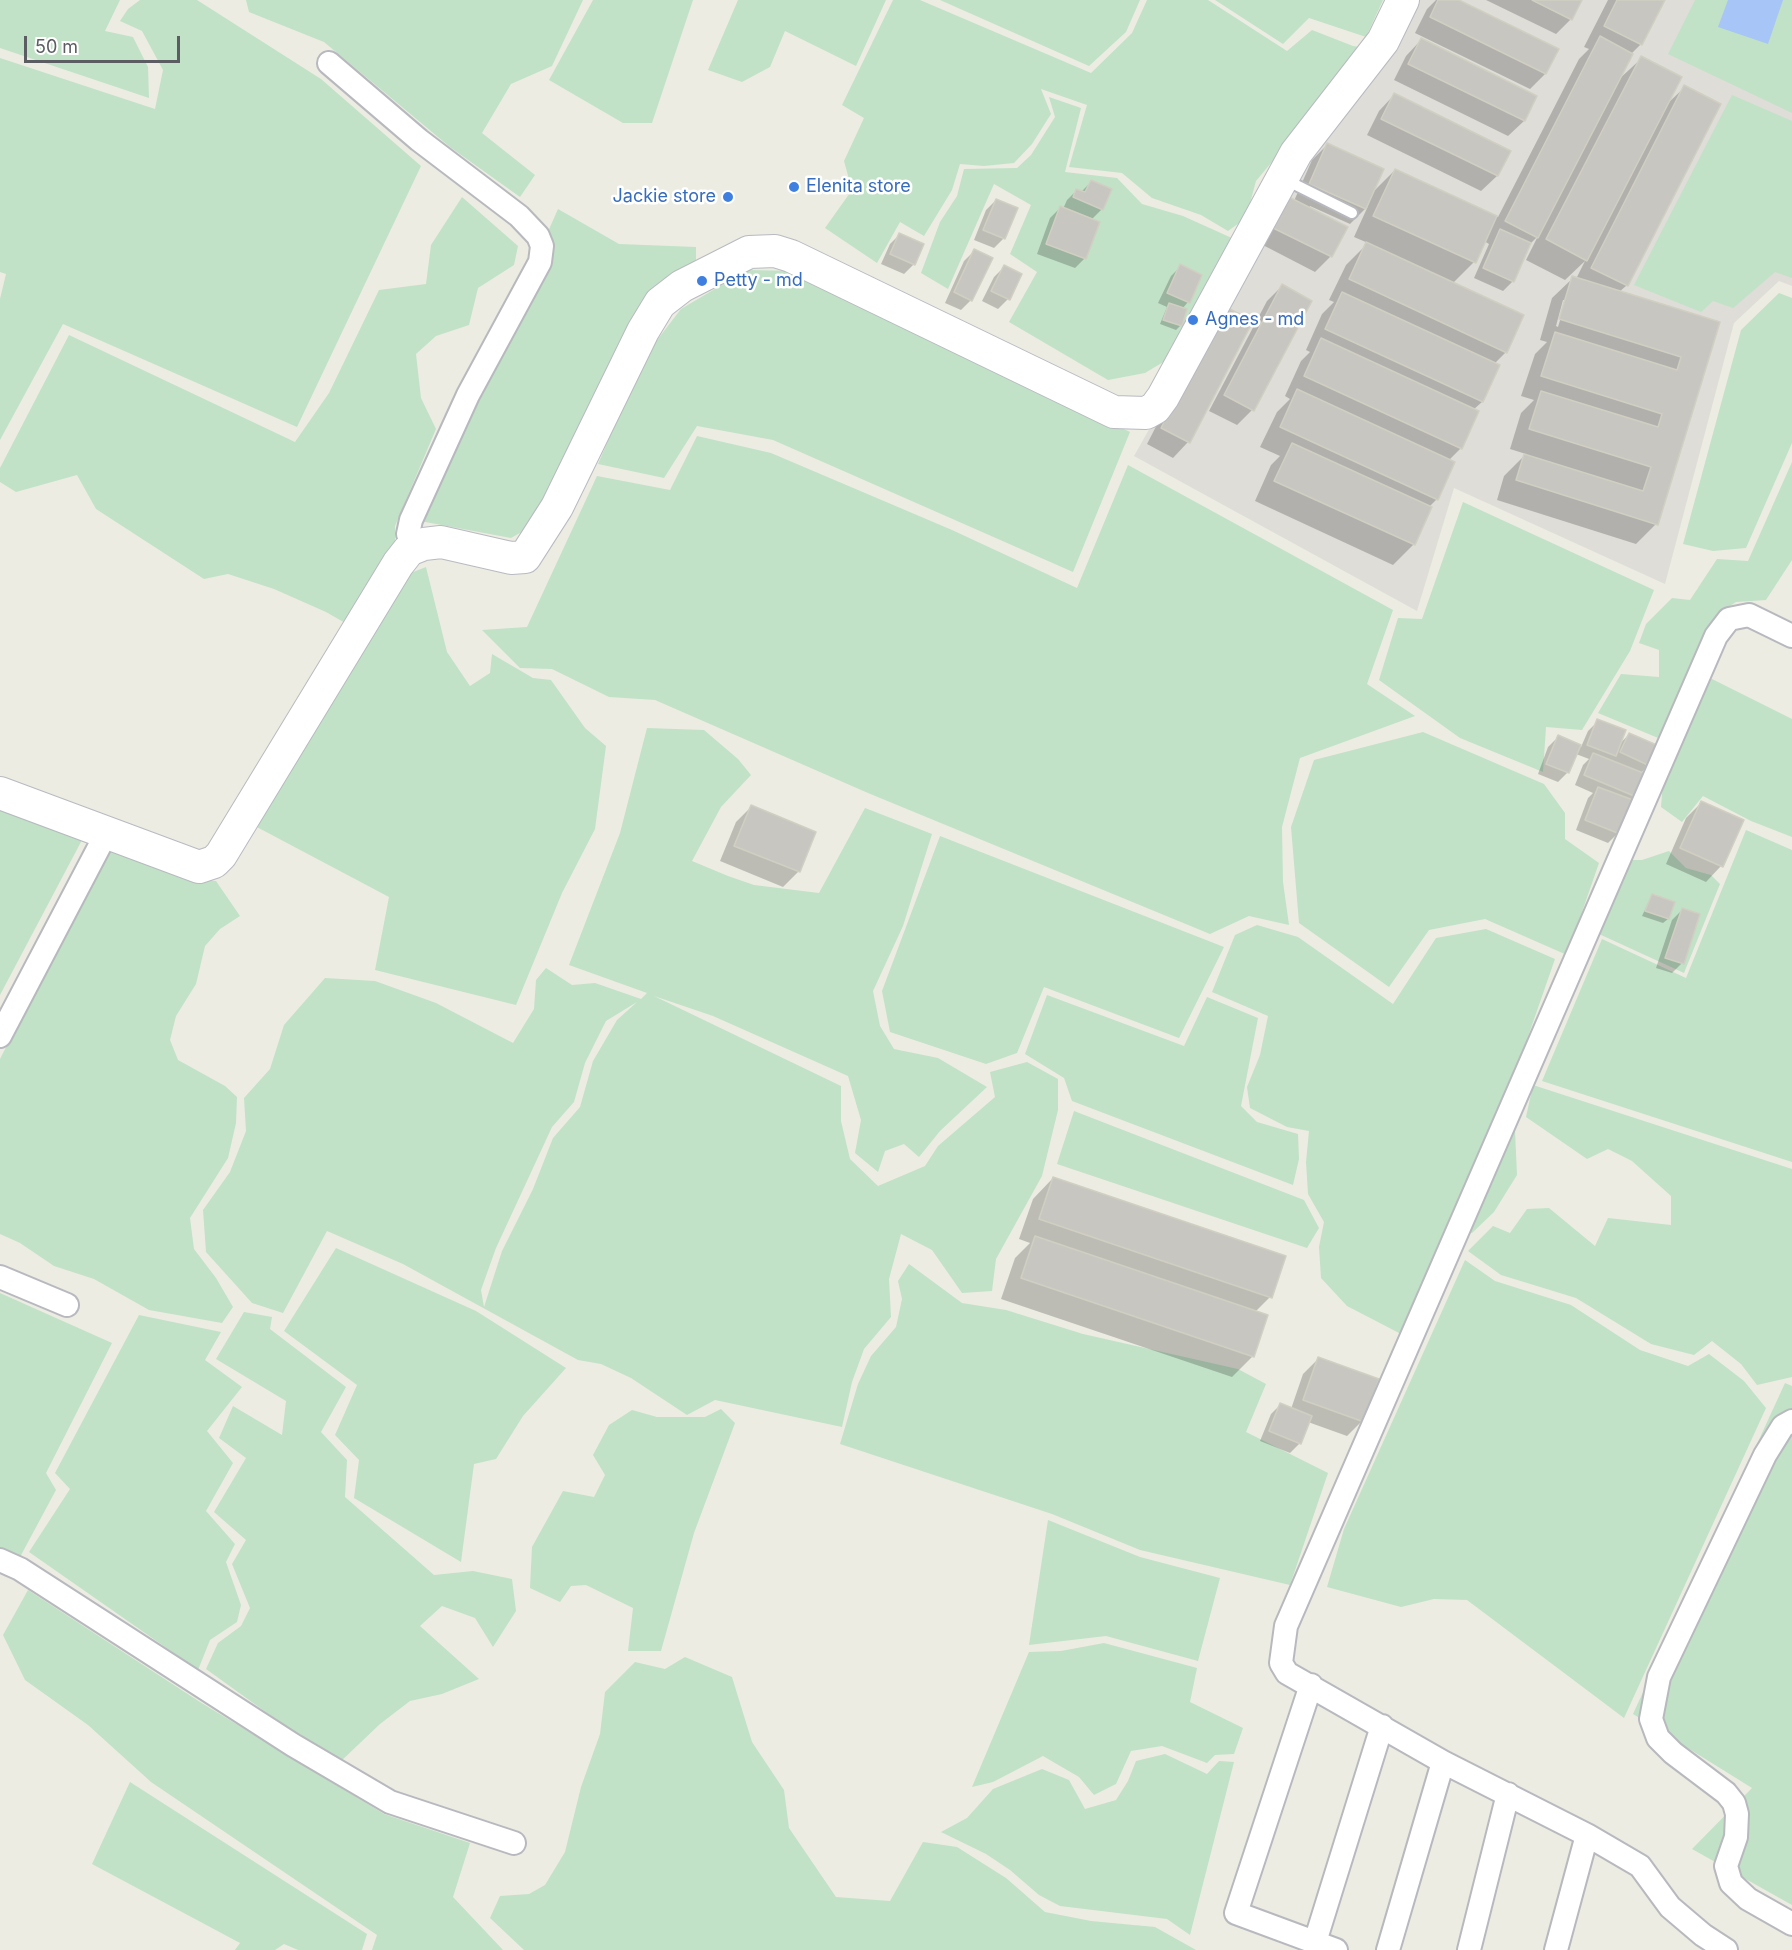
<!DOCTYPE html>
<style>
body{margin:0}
#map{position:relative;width:1792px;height:1950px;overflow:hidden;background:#ecece3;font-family:Inter,sans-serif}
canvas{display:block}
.scale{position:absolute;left:24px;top:36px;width:156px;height:27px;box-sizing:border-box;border:3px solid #5b5d62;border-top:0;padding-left:8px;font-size:18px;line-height:21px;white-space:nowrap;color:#5b5d62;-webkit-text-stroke:4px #fff;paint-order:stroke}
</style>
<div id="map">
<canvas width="1792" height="1950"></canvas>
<div class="scale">50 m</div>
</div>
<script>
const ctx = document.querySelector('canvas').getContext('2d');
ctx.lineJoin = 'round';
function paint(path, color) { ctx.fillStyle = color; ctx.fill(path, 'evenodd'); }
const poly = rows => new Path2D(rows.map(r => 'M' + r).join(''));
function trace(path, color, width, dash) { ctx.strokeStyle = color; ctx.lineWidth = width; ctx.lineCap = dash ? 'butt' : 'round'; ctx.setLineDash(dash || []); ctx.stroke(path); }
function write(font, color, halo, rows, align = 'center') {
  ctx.font = font + ' Inter,sans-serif'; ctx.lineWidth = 5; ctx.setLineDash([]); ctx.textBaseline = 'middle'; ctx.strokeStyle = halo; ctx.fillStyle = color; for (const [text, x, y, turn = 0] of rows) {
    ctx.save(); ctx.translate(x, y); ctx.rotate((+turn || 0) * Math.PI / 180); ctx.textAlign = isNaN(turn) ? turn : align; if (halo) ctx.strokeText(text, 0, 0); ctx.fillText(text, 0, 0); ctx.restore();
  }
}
const industrial = poly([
 [1414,0,1792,0,1792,286,1779,281,1734,323,1665,584,1454,488,1417,611,1134,456,1289,182]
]);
const green = poly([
 [0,0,120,0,105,31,133,37,148,67,149,98,0,48],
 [140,0,197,0,321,79,421,166,297,427,63,324,0,440,0,299,6,274,0,272,0,58,155,109,163,70,142,31,120,21,128,9],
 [246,0,583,0,552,66,511,84,482,133,535,175,520,197,450,147,324,42,249,12],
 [593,0,693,0,652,123,623,123,549,80],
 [738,0,886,0,856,66,785,31,770,67,742,82,708,70],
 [893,0,920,0,1091,73,1132,33,1147,0,1208,0,1287,51,1312,30,1353,46,1367,48,1256,181,1246,218,1228,231,1201,215,1152,198,1122,173,1069,167,1087,105,1041,89,1051,114,1032,144,1014,163,984,166,960,164,952,190,924,236,900,222,877,263,825,228,852,190,844,161,864,118,842,105],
 [940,0,1140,0,1126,32,1089,66],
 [1215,0,1383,0,1366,37,1309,18,1283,44],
 [1695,0,1792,0,1792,113,1668,54],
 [1732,95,1792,121,1792,278,1775,272,1733,308,1713,301,1701,312,1634,285],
 [1049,97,1081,108,1065,172,1117,178,1142,204,1183,216,1234,239,1175,355,1145,373,1108,380,1009,322,1037,272,1010,254,1031,205,994,184,948,289,921,273,940,222,957,196,964,169,1017,168,1031,155,1055,117],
 [462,197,518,246,514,265,478,288,469,325,436,336,416,354,421,398,436,429,395,526,395,546,347,624,326,612,274,589,228,574,204,579,96,509,77,475,16,492,0,482,0,468,69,335,295,442,329,393,379,290,426,284,431,245],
 [558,209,619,244,696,247,696,264,534,525,511,538,420,521],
 [747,270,794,271,1130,432,1073,572,773,440,697,426,664,478,598,464,644,357,681,309],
 [1779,293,1792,298,1792,443,1746,548,1713,551,1683,544,1741,330],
 [697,436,771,453,952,530,1077,588,1128,465,1393,610,1367,684,1415,716,1300,758,1282,827,1283,882,1289,925,1249,916,1210,934,868,793,655,700,609,697,552,669,520,668,482,630,527,627,597,476,670,490],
 [1792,462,1792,560,1766,600,1736,602,1721,612,1663,740,1598,713,1621,674,1659,677,1659,650,1639,643,1646,624,1672,598,1690,600,1717,559,1748,561],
 [1463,502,1654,590,1630,651,1582,730,1546,727,1543,772,1460,738,1379,680,1398,618,1422,619],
 [426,567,447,652,470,686,490,673,492,654,533,678,551,680,585,728,606,746,595,829,562,893,516,1005,375,970,389,897,253,825,403,576],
 [1706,676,1792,719,1792,837,1751,821,1703,796,1682,822,1661,807,1664,770],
 [647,728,704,730,738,759,751,775,721,807,692,861,728,876,754,885,819,893,865,808,932,834,903,926,873,991,880,1026,894,1049,938,1058,987,1087,940,1131,919,1157,904,1144,885,1151,878,1172,855,1153,861,1120,848,1076,713,1016,654,996,841,1086,841,1121,850,1159,878,1186,925,1166,938,1146,995,1097,990,1072,1027,1062,1058,1079,1058,1110,1042,1176,996,1259,992,1291,962,1293,932,1250,901,1234,889,1279,891,1317,864,1349,852,1382,842,1427,715,1400,687,1415,631,1378,601,1364,578,1360,403,1264,327,1231,283,1313,252,1303,206,1252,203,1210,230,1172,246,1131,244,1098,270,1069,284,1025,325,978,375,981,436,1003,513,1043,534,1009,536,980,546,968,572,985,595,983,641,999,647,993,569,965,620,833],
 [637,1002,617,1020,593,1061,580,1107,553,1138,533,1189,502,1251,484,1307,481,1290,496,1248,552,1127,574,1102,585,1063,606,1021],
 [1423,732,1544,784,1565,813,1565,839,1599,863,1567,955,1485,919,1429,930,1389,987,1299,923,1291,827,1314,760],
 [0,807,82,840,0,995],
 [1746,830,1792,850,1792,1162,1542,1081,1602,939,1686,978],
 [940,836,1224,947,1179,1038,1044,987,1017,1053,986,1064,890,1032,882,991],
 [108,845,197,880,216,881,240,916,220,929,205,946,196,984,176,1016,170,1040,178,1060,225,1086,237,1097,236,1123,228,1158,190,1218,194,1249,216,1278,233,1307,222,1323,149,1310,94,1279,54,1266,20,1243,0,1234,0,1059],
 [1669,851,1686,868,1711,875,1720,884,1684,973,1599,934,1628,860,1642,860],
 [1257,925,1298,937,1393,1004,1436,938,1486,929,1555,959,1516,1071,1522,1100,1515,1131,1517,1175,1494,1212,1472,1233,1447,1234,1401,1334,1347,1306,1321,1278,1319,1247,1324,1222,1308,1194,1306,1162,1309,1131,1287,1127,1250,1108,1247,1087,1260,1055,1268,1016,1212,992,1235,935],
 [1047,995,1184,1046,1207,997,1258,1018,1241,1106,1257,1122,1298,1134,1299,1159,1293,1185,1072,1101,1064,1078,1025,1054],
 [1533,1085,1792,1169,1792,1377,1757,1385,1741,1364,1712,1341,1694,1355,1651,1344,1576,1298,1501,1275,1468,1251,1493,1226,1510,1233,1527,1209,1549,1208,1595,1246,1608,1218,1671,1225,1671,1196,1632,1161,1608,1149,1587,1159,1526,1117],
 [1074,1111,1304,1200,1319,1228,1307,1248,1057,1164],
 [336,1248,476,1311,566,1368,523,1416,496,1459,474,1464,461,1562,354,1498,359,1460,335,1435,357,1385,284,1331],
 [1465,1260,1495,1281,1571,1305,1640,1350,1688,1366,1709,1354,1744,1381,1766,1408,1624,1718,1467,1600,1434,1599,1401,1607,1327,1587,1344,1529],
 [909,1264,962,1303,1006,1310,1083,1334,1238,1369,1266,1384,1246,1432,1328,1473,1290,1585,1140,1550,1052,1514,840,1444,858,1384,871,1356,896,1327,902,1299,898,1281],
 [0,1293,112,1343,46,1473,56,1490,20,1557,0,1549],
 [244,1312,272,1317,270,1329,346,1387,321,1432,347,1460,345,1497,434,1575,473,1571,512,1579,516,1611,493,1647,475,1618,442,1606,420,1626,479,1679,442,1694,410,1701,380,1724,338,1764,206,1669,218,1643,241,1626,250,1608,232,1564,246,1540,214,1512,246,1458,219,1438,233,1406,282,1435,286,1401,216,1359],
 [139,1315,221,1332,205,1360,242,1387,207,1431,233,1463,206,1511,235,1544,226,1562,241,1605,237,1622,210,1640,198,1670,29,1552,70,1489,55,1473],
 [1785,1383,1792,1386,1792,1905,1692,1849,1752,1788,1633,1714],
 [721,1409,735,1423,694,1533,661,1651,628,1651,633,1608,586,1585,571,1586,560,1602,530,1588,532,1547,563,1491,594,1497,605,1475,593,1455,609,1425,632,1410,657,1417,705,1417],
 [1048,1520,1140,1557,1220,1578,1198,1661,1106,1636,1029,1645],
 [28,1590,200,1702,384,1814,470,1843,453,1897,503,1950,372,1950,377,1935,151,1782,88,1725,25,1680,3,1635],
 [1104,1643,1197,1668,1190,1702,1243,1728,1234,1754,1215,1755,1207,1763,1162,1746,1131,1751,1116,1784,1094,1795,1079,1777,1043,1756,993,1782,972,1787,1029,1652,1061,1651],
 [685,1657,732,1677,752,1742,784,1790,789,1828,836,1897,890,1901,923,1842,957,1847,1006,1878,1045,1912,1091,1921,1155,1927,1196,1950,524,1950,490,1918,500,1896,529,1894,545,1885,565,1852,581,1787,600,1734,605,1692,635,1662,665,1669],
 [1165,1754,1207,1774,1219,1761,1234,1762,1190,1935,1167,1919,1060,1906,1039,1895,1010,1870,986,1854,941,1832,967,1818,993,1789,1042,1769,1069,1780,1085,1809,1116,1800,1128,1781,1136,1761],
 [130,1782,367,1934,362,1950,298,1950,284,1944,275,1950,235,1950,240,1943,92,1864]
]);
const water = poly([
 [1728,0,1783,0,1768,44,1718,27]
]);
const shadow = poly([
 [1436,0,1456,0,1557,49,1545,74,1530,89,1415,33,1427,9],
 [1486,0,1580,0,1571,19,1556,34],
 [1608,0,1663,0,1641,44,1632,53,1618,80,1642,58,1668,103,1685,87,1719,104,1626,286,1619,292,1718,323,1656,524,1636,544,1497,500,1504,476,1526,454,1510,449,1521,413,1534,400,1521,396,1535,354,1547,342,1540,340,1552,298,1573,278,1576,279,1585,261,1565,280,1526,260,1538,236,1528,246,1513,281,1503,291,1474,278,1489,244,1484,241,1474,262,1452,284,1506,352,1494,364,1498,366,1482,402,1473,410,1461,448,1448,461,1437,499,1429,507,1414,544,1393,565,1255,501,1271,465,1280,456,1260,447,1277,412,1290,399,1285,396,1301,361,1310,352,1306,350,1322,314,1334,302,1329,300,1346,265,1368,243,1354,237,1368,206,1350,224,1310,206,1309,209,1346,227,1331,256,1315,272,1257,242,1294,201,1312,160,1327,145,1371,194,1395,170,1498,217,1579,59,1589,49,1584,47],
 [1563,300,1566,300,1558,327,1556,326],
 [1421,40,1535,96,1524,121,1508,136,1394,80,1406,56],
 [1394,95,1509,151,1497,176,1481,191,1367,135,1379,111],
 [1091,182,1102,209,1091,220,1085,258,1075,268,1037,254,1050,218,1060,208,1063,209,1067,200,1077,190,1081,192],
 [996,200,1004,238,994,248,974,240,986,210],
 [900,234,914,264,904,274,881,264,890,244],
 [974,251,971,300,961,310,945,303,964,261],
 [1181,266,1188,302,1182,309,1181,325,1176,330,1160,324,1167,307,1158,303,1171,276],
 [1004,267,1008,299,998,309,982,301,994,277],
 [1282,286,1252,410,1237,425,1209,411,1267,301],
 [1251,321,1188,442,1173,458,1147,444,1209,323],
 [1598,721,1618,746,1629,734,1649,765,1640,774,1638,797,1618,833,1608,843,1576,830,1588,798,1593,793,1575,785,1583,765,1589,759,1576,754,1568,772,1558,782,1538,774,1548,747,1558,737,1581,747,1588,731],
 [1701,803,1721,866,1706,882,1666,864,1686,818],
 [751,807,799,871,783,887,720,861,736,822],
 [1652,895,1668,919,1663,923,1642,916],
 [1682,910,1682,963,1672,973,1656,968,1672,920],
 [1053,1178,1270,1297,1255,1312,1253,1356,1232,1377,1001,1299,1015,1258,1030,1243,1019,1239,1033,1199],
 [1318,1359,1362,1421,1347,1436,1308,1422,1300,1443,1290,1453,1260,1441,1271,1414,1281,1404,1291,1409,1303,1374]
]);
const building = poly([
 [1438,0,1459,0,1559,49,1546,74,1430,17,1438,0],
 [1532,0,1582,0,1572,20,1532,0],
 [1617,0,1665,0,1642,45,1604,26,1617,0],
 [1600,36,1633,54,1538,238,1505,221,1600,36],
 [1421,38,1537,96,1525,121,1408,64,1421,38],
 [1641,56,1682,77,1587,261,1546,239,1641,56],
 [1684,85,1721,104,1628,286,1591,268,1684,85],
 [1394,93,1511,151,1498,176,1381,119,1394,93],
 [1327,143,1384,169,1366,209,1309,184,1327,143],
 [1395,169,1497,216,1476,263,1373,216,1395,169],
 [1091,180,1112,189,1103,210,1073,197,1076,189,1085,192,1091,180],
 [1287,196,1348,227,1332,257,1271,227,1287,196],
 [996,199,1018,208,1005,239,983,230,996,199],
 [1060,206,1100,222,1086,259,1046,244,1060,206],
 [1500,229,1531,243,1514,282,1483,268,1500,229],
 [899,233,924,244,915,265,890,254,899,233],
 [1366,242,1524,315,1507,353,1349,279,1366,242],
 [974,249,993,258,972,301,954,292,974,249],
 [1180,264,1202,275,1190,303,1167,293,1180,264],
 [1004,265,1022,274,1010,300,991,291,1004,265],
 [1572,276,1720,322,1658,525,1516,480,1524,454,1643,491,1651,467,1529,429,1541,391,1658,427,1662,414,1541,376,1555,332,1677,370,1681,357,1559,319,1572,276],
 [1282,284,1312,301,1254,411,1224,395,1282,284],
 [1342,292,1500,365,1483,402,1325,329,1342,292],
 [1169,303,1187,309,1182,326,1163,320,1169,303],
 [1224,306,1253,321,1190,443,1161,428,1224,306],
 [1321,338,1479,411,1462,449,1304,376,1321,338],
 [1297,389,1455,462,1438,500,1280,427,1297,389],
 [1292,443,1432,507,1415,545,1274,481,1292,443],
 [1597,719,1626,730,1616,756,1587,745,1597,719],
 [1629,733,1659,746,1650,766,1620,752,1629,733],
 [1558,735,1581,745,1569,773,1546,764,1558,735],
 [1593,753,1648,775,1639,798,1584,775,1593,753],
 [1598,787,1633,800,1620,834,1585,820,1598,787],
 [1701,801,1744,820,1723,867,1680,848,1701,801],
 [751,805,816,832,800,872,734,846,751,805],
 [1652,894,1675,902,1669,919,1645,911,1652,894],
 [1682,908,1700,914,1684,964,1665,958,1682,908],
 [1053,1177,1286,1256,1272,1298,1039,1219,1053,1177],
 [1035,1236,1268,1315,1254,1357,1021,1278,1035,1236],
 [1318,1357,1379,1379,1364,1422,1303,1400,1318,1357],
 [1280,1403,1312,1416,1301,1444,1269,1431,1280,1403]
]);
const lane = poly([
 [1284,179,1352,213]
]);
const street = poly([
 [329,63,419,140,519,216,538,236,542,246,540,262,468,395,411,520,408,534,416,548],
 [0,1036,107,832],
 [0,1277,67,1305],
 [1792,1421,1783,1426,1765,1455,1659,1677,1651,1719,1658,1738,1673,1753,1726,1793,1734,1803,1737,1814,1736,1837,1726,1866,1731,1883,1748,1899,1792,1924],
 [0,1560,20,1569,293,1745,390,1802,514,1843],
 [1311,1685,1236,1913,1336,1950],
 [1315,1942,1382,1726],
 [1388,1950,1443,1762],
 [1469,1950,1508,1794],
 [1556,1950,1587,1835],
 [1726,1950,1703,1935,1670,1907,1640,1866,1587,1835,1443,1762,1287,1673,1281,1663,1286,1626,1716,636,1729,619,1749,615,1792,636]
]);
const secondary = poly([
 [0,793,199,867,214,862,221,855,398,564,409,550,424,544,441,542,511,558,525,557,557,507,643,331,660,303,682,286,749,252,775,251,791,256,1114,412,1146,413,1155,408,1163,397,1296,153,1383,41,1403,0]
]);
const markers = [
 [794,187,6,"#3f7fe0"],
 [728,197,6,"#3f7fe0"],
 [702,281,6,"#3f7fe0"],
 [1193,320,6,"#3f7fe0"]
];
const shopNames = [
 ["Elenita store",806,187],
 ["Jackie store",716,197,"right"],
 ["Petty - md",714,281],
 ["Agnes - md",1205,320]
];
paint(industrial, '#deddd7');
paint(green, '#c1e2c7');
paint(water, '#a7c5f7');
paint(shadow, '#0003');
paint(building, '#c8c6c0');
trace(building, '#d0cfc2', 1.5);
trace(lane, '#b8b9be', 14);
trace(street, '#b8b9be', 26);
trace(secondary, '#b8bac0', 34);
trace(lane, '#fff', 10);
trace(street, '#fff', 22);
trace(secondary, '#fff', 32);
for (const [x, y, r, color] of markers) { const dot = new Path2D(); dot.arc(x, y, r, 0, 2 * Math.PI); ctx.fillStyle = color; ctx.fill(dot); trace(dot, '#fff', 2); }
write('18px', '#366cbe', '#fff', shopNames, 'left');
</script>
